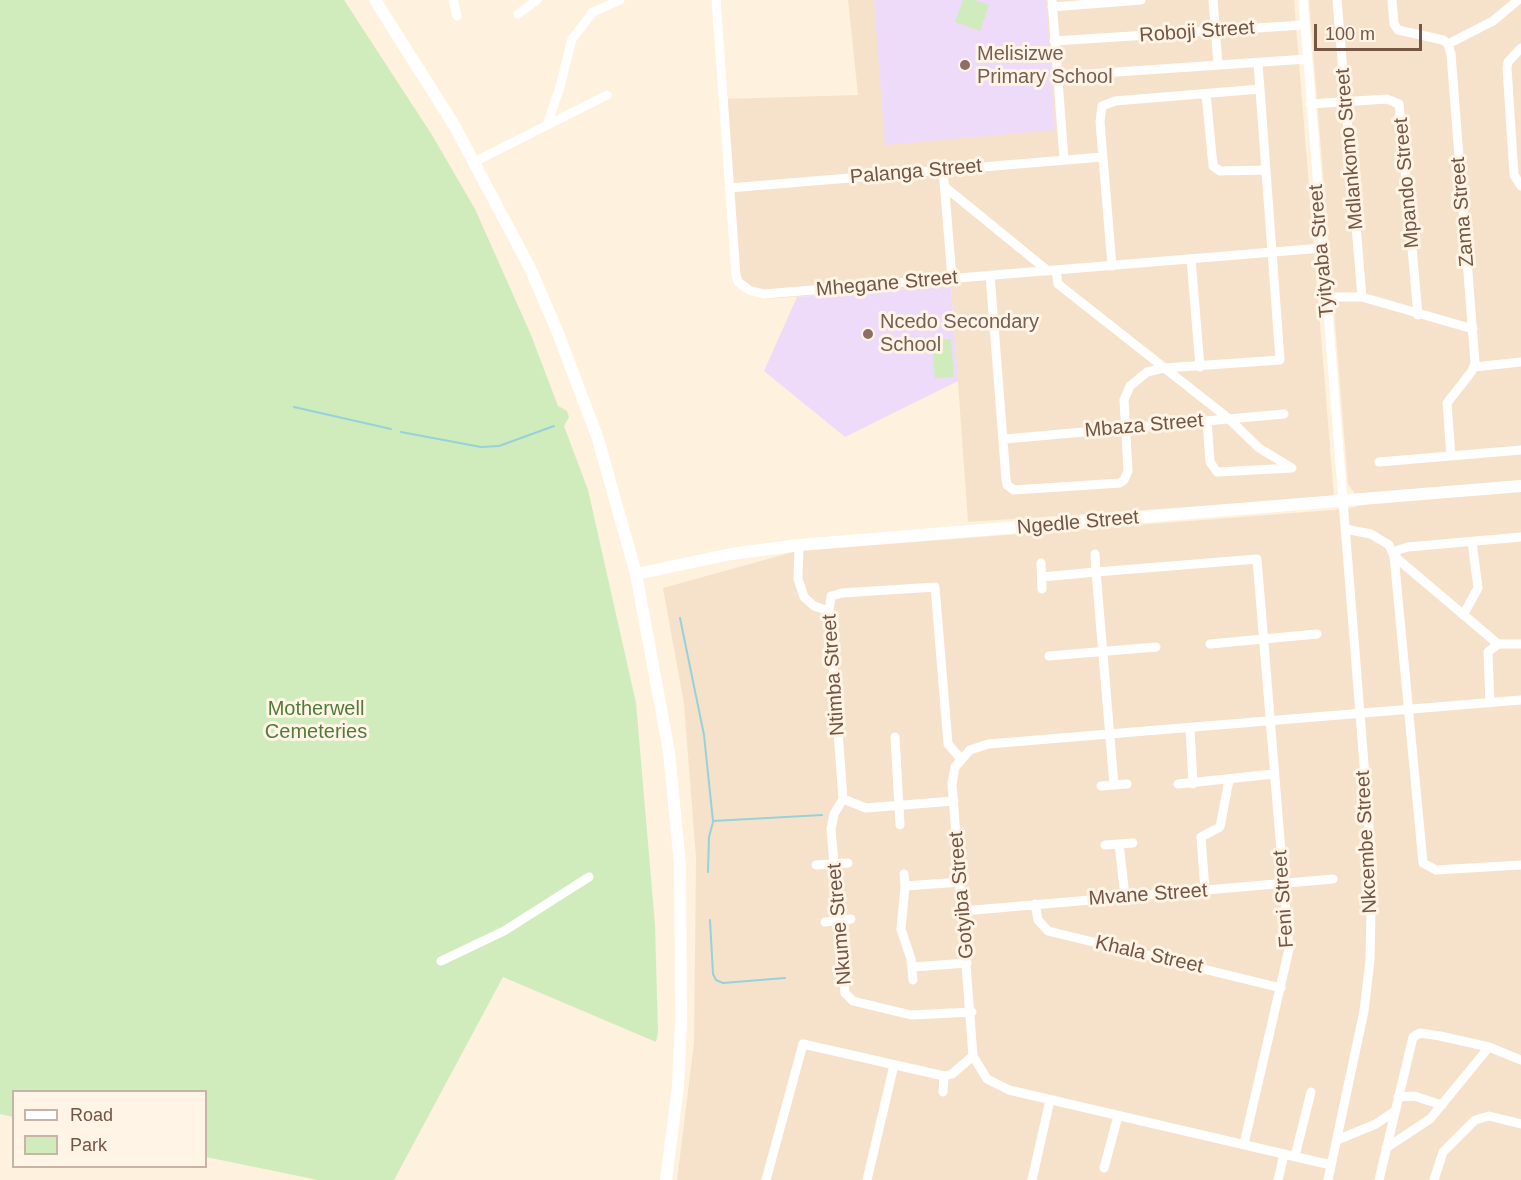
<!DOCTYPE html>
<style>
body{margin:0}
#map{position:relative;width:1521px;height:1180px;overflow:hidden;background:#fef1dd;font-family:Helvetica,sans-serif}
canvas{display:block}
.legend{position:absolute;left:12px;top:1090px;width:195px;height:78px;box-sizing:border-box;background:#fff4e5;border:2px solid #c8b4a5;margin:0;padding:8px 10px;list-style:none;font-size:18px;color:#755544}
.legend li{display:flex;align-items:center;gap:12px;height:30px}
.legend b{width:30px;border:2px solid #c8b4a5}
.scale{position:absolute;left:1314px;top:24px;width:108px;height:27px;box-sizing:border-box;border:3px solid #755544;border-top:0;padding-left:8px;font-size:18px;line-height:21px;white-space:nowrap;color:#755544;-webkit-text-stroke:4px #fff4e5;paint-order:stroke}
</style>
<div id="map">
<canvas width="1521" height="1180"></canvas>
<ul class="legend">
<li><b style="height:8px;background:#fff"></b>Road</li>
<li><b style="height:16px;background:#d0ecbc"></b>Park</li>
</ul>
<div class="scale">100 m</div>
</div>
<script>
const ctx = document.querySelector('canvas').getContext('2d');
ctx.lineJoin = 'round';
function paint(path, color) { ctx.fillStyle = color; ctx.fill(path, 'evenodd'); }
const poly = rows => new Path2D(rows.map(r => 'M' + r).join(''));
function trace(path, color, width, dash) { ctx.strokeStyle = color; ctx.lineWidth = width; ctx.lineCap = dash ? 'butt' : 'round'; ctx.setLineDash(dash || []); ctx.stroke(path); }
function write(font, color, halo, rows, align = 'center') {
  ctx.font = font + ' Helvetica,sans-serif'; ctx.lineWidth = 6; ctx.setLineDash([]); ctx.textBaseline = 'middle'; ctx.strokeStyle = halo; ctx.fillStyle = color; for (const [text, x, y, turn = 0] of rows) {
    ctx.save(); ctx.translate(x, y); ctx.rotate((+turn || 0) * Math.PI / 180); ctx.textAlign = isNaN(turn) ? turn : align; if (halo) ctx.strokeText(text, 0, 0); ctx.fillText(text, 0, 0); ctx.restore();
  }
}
const residential = poly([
 [848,0,1294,0,1334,497,968,522,951,286,765,299,764,294,738,282,723,99,858,95],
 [1309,0,1521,0,1521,481,1355,494,1348,484],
 [1521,491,1521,1180,677,1180,694,1043,696,858,684,704,663,588,797,551,1346,509,1376,502]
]);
const education = poly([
 [874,0,1046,0,1055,130,885,145],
 [951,286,958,381,845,437,764,371,797,297]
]);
const green = poly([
 [0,0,344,0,432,135,475,209,531,335,558,406,567,411,569,417,564,426,588,490,636,703,655,925,658,1032,656,1042,503,977,394,1180,318,1180,206,1157,206,1092,14,1092,13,1117,0,1114],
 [963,0,975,0,989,5,980,31,955,22],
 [951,339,954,377,935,378,931,340]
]);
const stream = poly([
 [294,407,391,429],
 [401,432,481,447,499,446,554,426],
 [680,618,704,735,713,821,822,815],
 [708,872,709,837,713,822],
 [710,920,713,974,716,980,723,983,785,978]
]);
const street = poly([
 [453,0,457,16],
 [716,0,736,275,738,282,749,290,764,294,1322,248],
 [1052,0,1064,160],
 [1213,0,1218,65],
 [1303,0,1372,864,1370,960,1364,1011,1328,1180],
 [1337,0,1362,297],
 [1392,0,1394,24,1398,30,1443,40,1448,44,1451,54,1475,363,1472,371,1447,403,1451,456],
 [1052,7,1141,0],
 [518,14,537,0],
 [1054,41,1304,25],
 [1448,44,1493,21,1518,0],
 [1521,48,1508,62,1507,68,1514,175,1521,186],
 [1058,76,1307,59],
 [1206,94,1213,166,1220,171,1266,170],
 [1310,104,1387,99,1399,104,1418,315],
 [547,125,560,87,572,39,593,12,620,0],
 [474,162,607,95],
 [943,169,952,278],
 [945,187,1048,271],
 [729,188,1102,157],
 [1191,259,1200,367],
 [1112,266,1100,122,1102,106,1115,101,1260,89],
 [1056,270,1058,284,1228,418,1259,448,1292,468],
 [990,275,1006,479,1007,485,1014,490,1120,483,1124,480,1128,471,1124,400,1130,386,1147,372,1164,368,1280,360,1258,63],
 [1326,297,1362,297,1473,329],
 [1474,367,1521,362],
 [1207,421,1210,462,1217,472,1292,468],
 [1005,439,1284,414],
 [1379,462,1521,450],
 [1345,529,1371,534,1389,545,1394,556,1498,644,1521,644],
 [1521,537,1408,547,1398,550,1394,556,1423,863,1436,870,1521,865],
 [799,545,798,579,804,597,814,606,829,611],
 [1041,563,1042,589],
 [1042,577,1096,572,1095,554],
 [1463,615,1478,588,1472,542],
 [1210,644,1317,634],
 [1049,656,1156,647],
 [1490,703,1488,652,1498,644],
 [1190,729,1193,784],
 [895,737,900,825],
 [961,759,948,744,935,587,842,593,831,596,829,611,843,799,834,814,831,829,845,993,853,1001,911,1015,972,1012],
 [1178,784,1274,774],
 [1114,785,1096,572,1257,559,1289,949,1244,1144],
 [1101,786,1127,784],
 [843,799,866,808,954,801],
 [1119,844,1125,896],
 [1105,845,1133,843],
 [816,865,848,863],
 [904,874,905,886,901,929,911,959,913,980],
 [905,886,961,882],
 [1205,890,1201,837,1220,827,1229,780],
 [1035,904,1038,920,1048,931,1281,988],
 [963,911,1333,879],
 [825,922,851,919],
 [441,961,504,931,589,877],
 [913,967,967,963],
 [943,1092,944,1076],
 [1398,1097,1414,1096,1442,1105],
 [1337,1140,1376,1124,1395,1111],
 [1386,1148,1430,1119,1489,1047],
 [1295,1156,1311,1092],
 [1331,1165,1009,1090,987,1079,973,1056,952,784,955,767,970,750,988,744,1521,700],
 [1104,1168,1118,1116],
 [766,1180,803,1044,944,1076,952,1074,973,1056],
 [867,1180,894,1065],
 [1032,1180,1050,1100],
 [1278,1180,1284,1154],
 [1379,1180,1413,1037,1420,1033,1440,1036,1489,1047,1521,1060],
 [1434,1180,1443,1152,1475,1120,1489,1116,1521,1124]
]);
const secondary = poly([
 [375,0,454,125,530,268,558,333,598,439,636,574,669,752,680,865,681,1021,678,1086,666,1180],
 [636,574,731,554,799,545,1521,486]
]);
const markers = [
 [965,65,6,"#8d6e63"],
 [868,334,6,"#8d6e63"]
];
const streetNames = [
 ["Roboji Street",1197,32,-4],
 ["Mdlankomo Street",1350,149,-95],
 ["Palanga Street",916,172,-5],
 ["Mpando Street",1407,183,-95],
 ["Zama Street",1463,212,-95],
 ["Tyityaba Street",1322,251,-95],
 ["Mhegane Street",887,284,-5],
 ["Mbaza Street",1144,426,-5],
 ["Ngedle Street",1078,523,-5],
 ["Ntimba Street",834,675,-94],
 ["Nkcembe Street",1367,842,-93],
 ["Gotyiba Street",962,895,-95],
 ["Mvane Street",1148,895,-4],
 ["Feni Street",1284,899,-94],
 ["Nkume Street",840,924,-95],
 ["Khala Street",1149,955,13]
];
const educationNames = [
 ["Melisizwe",977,54],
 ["Primary School",977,77],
 ["Ncedo Secondary",880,322],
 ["School",880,345]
];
const parkNames = [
 ["Motherwell",316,709],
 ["Cemeteries",316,732]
];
paint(residential, '#f6e2cb');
paint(education, '#eedbfa');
paint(green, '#d0ecbc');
trace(stream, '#97d1da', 2);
trace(street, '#fff', 9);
trace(secondary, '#fff', 12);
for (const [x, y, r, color] of markers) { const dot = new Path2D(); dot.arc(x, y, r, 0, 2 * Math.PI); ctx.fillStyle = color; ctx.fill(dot); trace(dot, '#fff4e5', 2); }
write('20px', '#755544', '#fff4e5', streetNames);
write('20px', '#785e54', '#fff4e5', educationNames, 'left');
write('20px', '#4f7c3b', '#fff4e5', parkNames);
</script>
